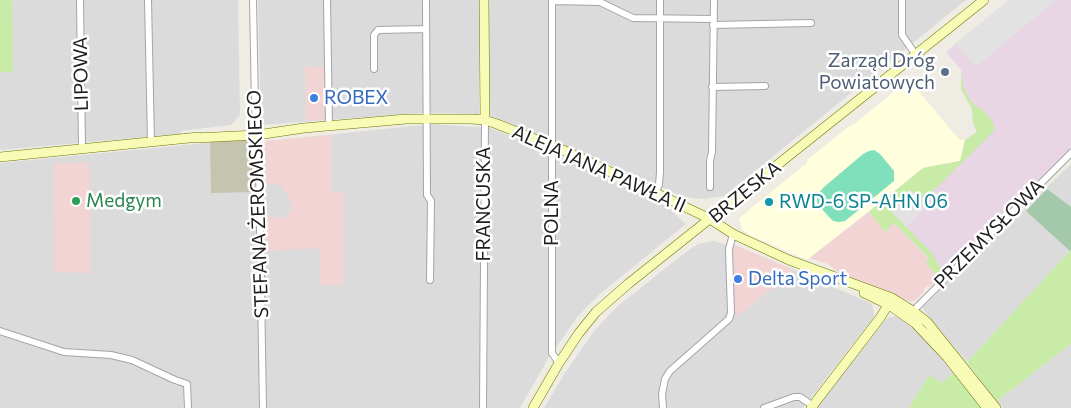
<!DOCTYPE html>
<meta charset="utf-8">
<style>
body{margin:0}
canvas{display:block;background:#efece4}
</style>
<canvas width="1071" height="408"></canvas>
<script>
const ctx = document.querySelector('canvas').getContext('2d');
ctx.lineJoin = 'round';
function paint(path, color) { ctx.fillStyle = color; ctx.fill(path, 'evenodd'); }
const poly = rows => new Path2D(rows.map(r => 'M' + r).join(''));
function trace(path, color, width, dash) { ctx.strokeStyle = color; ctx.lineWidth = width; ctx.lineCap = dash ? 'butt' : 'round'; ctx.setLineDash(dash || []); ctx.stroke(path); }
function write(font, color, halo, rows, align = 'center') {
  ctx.font = font + ' Commissioner,sans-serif'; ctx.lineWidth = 5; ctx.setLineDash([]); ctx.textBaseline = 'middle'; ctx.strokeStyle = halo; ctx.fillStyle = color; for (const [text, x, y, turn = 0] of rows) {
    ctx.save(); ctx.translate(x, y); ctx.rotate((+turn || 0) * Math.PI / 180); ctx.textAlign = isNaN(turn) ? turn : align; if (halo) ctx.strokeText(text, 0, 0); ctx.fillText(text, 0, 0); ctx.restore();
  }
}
const residential = poly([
 [0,0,238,0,240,115,231,125,181,131,181,134,0,150],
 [258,0,479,0,479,114,420,113,261,125],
 [489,0,966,0,724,196,703,199,684,197,548,138,489,115],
 [433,124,490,128,544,149,668,207,686,224,600,294,579,315,549,357,520,408,0,408,0,163,247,139,264,145,267,141],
 [1071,164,1071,250,967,362,922,308],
 [714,241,733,247,734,312,736,317,791,273,791,268,872,304,874,311,874,317,803,408,544,408,565,373,594,331,618,306,682,255,698,244],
 [899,316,918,329,954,373,942,383,929,375,909,408,817,408,887,318],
 [1071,344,1071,408,1003,408,997,401]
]);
const commercial = poly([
 [305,67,324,67,324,119,306,121],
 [331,135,331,192,343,192,343,284,320,286,319,248,265,251,264,227,269,225,268,217,284,218,291,210,291,201,282,186,277,186,277,184,264,184,264,145,267,141],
 [89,162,91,273,55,272,53,164],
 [869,212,885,231,894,223,929,259,926,263,939,278,930,287,927,286,924,289,924,292,914,301,909,301,843,275,826,263,809,258],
 [735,245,790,268,791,273,736,317,734,312,733,247]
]);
const industrial = poly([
 [1009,0,1071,0,1071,148,939,278,926,263,929,258,894,223,885,232,923,168,960,161,965,140,977,132,973,123,972,109,961,89,961,70,946,52]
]);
const education = poly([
 [909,80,958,138,960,140,965,140,960,161,923,168,807,260,749,235,742,229,739,218,807,163,807,160,852,124,853,125]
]);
const construction = poly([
 [247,139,253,146,254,192,211,193,210,142]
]);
const grass = poly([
 [0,0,12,0,13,72,0,72],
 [947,51,961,70,963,87,971,101,974,105,984,111,992,121,994,126,994,131,928,196,918,196,910,190,890,210,931,252,943,271,939,278,926,263,929,258,894,223,885,232,869,212,923,168,960,161,965,140,977,132,973,123,972,109,961,89,961,70],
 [1071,250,1071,344,997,401,967,362],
 [954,373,982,408,909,408,929,375,942,383]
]);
const cemetery = poly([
 [1047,189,1071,207,1071,250,1070,251,1026,211]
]);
const pitch = poly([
 [874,150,880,154,894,171,894,181,845,221,839,222,833,221,818,205,816,200,817,195,824,187,863,154,869,151]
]);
const parking = poly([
 [1009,0,1056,0,975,67,956,43],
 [910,190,926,207,906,227,890,210]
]);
const street = poly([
 [80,0,82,149],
 [148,0,151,142],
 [253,0,255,106,259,169,263,408],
 [327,0,329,126],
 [426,0,427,195,431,201,430,280],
 [552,0,552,353,559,363],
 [902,0,902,35,916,55],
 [552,1,600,2,633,18,713,19],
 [713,25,811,23],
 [374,69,374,35,378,30,426,29],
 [712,87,765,86],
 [710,187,710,161,712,152,714,0],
 [655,193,659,185,660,172,660,0],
 [911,313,1071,153],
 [0,331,64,352,111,355,132,360,175,380,187,384,188,408],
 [483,408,485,120],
 [663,408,662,394,665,379,670,371,729,319,731,313,729,249,733,234],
 [764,408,794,397,800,397,813,406]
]);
const secondary = poly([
 [484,0,485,120],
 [195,138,257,135,304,128,406,119,471,119,485,120,497,124,570,153,677,203,710,219,733,234,789,260,892,298,913,311,927,322,996,408],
 [0,157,199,137],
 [864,293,889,305,915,323,947,357,987,408],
 [533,408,559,363,579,333,596,312,628,284,984,0],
 [811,408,880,318,891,300]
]);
const markers = [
 [945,72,5,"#5c6f8a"],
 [314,98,5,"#3f7fe0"],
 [76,201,5,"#2e9e5b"],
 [769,202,5,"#0f9aa8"],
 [738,279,5,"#3f7fe0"]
];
const serviceNames = [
 ["Zarząd Dróg",935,61],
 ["Powiatowych",935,83]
];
const streetNames = [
 ["LIPOWA",81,74,-91],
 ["ALEJA JANA PAWŁA II",599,169,24],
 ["BRZESKA",745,192,-39],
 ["STEFANA ŻEROMSKIEGO",258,204,-92],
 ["FRANCUSKA",484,204,-90],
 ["POLNA",552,213,-90],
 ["PRZEMYSŁOWA",989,234,-45]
];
const shopNames = [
 ["ROBEX",324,98],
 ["Delta Sport",748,279]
];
const leisureNames = [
 ["Medgym",86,201]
];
const cultureNames = [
 ["RWD-6 SP-AHN 06",779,202]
];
paint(residential, '#dcdbdb');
paint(commercial, '#f1d4d3');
paint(industrial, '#e9d6e5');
paint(education, '#ffd');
paint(construction, '#c4c4af');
paint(grass, '#c9eba8');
paint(cemetery, '#a4c9aa');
paint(pitch, '#80e0bb');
paint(parking, '#e2e2e2');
trace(street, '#a5a5a5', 8);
trace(secondary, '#6b7802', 10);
trace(street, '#fff', 6);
trace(secondary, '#f7fbb6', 9);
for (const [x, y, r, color] of markers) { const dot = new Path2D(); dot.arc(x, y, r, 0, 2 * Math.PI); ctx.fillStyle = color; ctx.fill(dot); trace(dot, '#fff', 2); }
write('19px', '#4e5e75', '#fff', serviceNames, 'right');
write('19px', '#1e1e1e', '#fff', streetNames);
write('19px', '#366cbe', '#fff', shopNames, 'left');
write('19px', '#27864d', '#fff', leisureNames, 'left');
write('19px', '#0d838f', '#fff', cultureNames, 'left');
</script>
